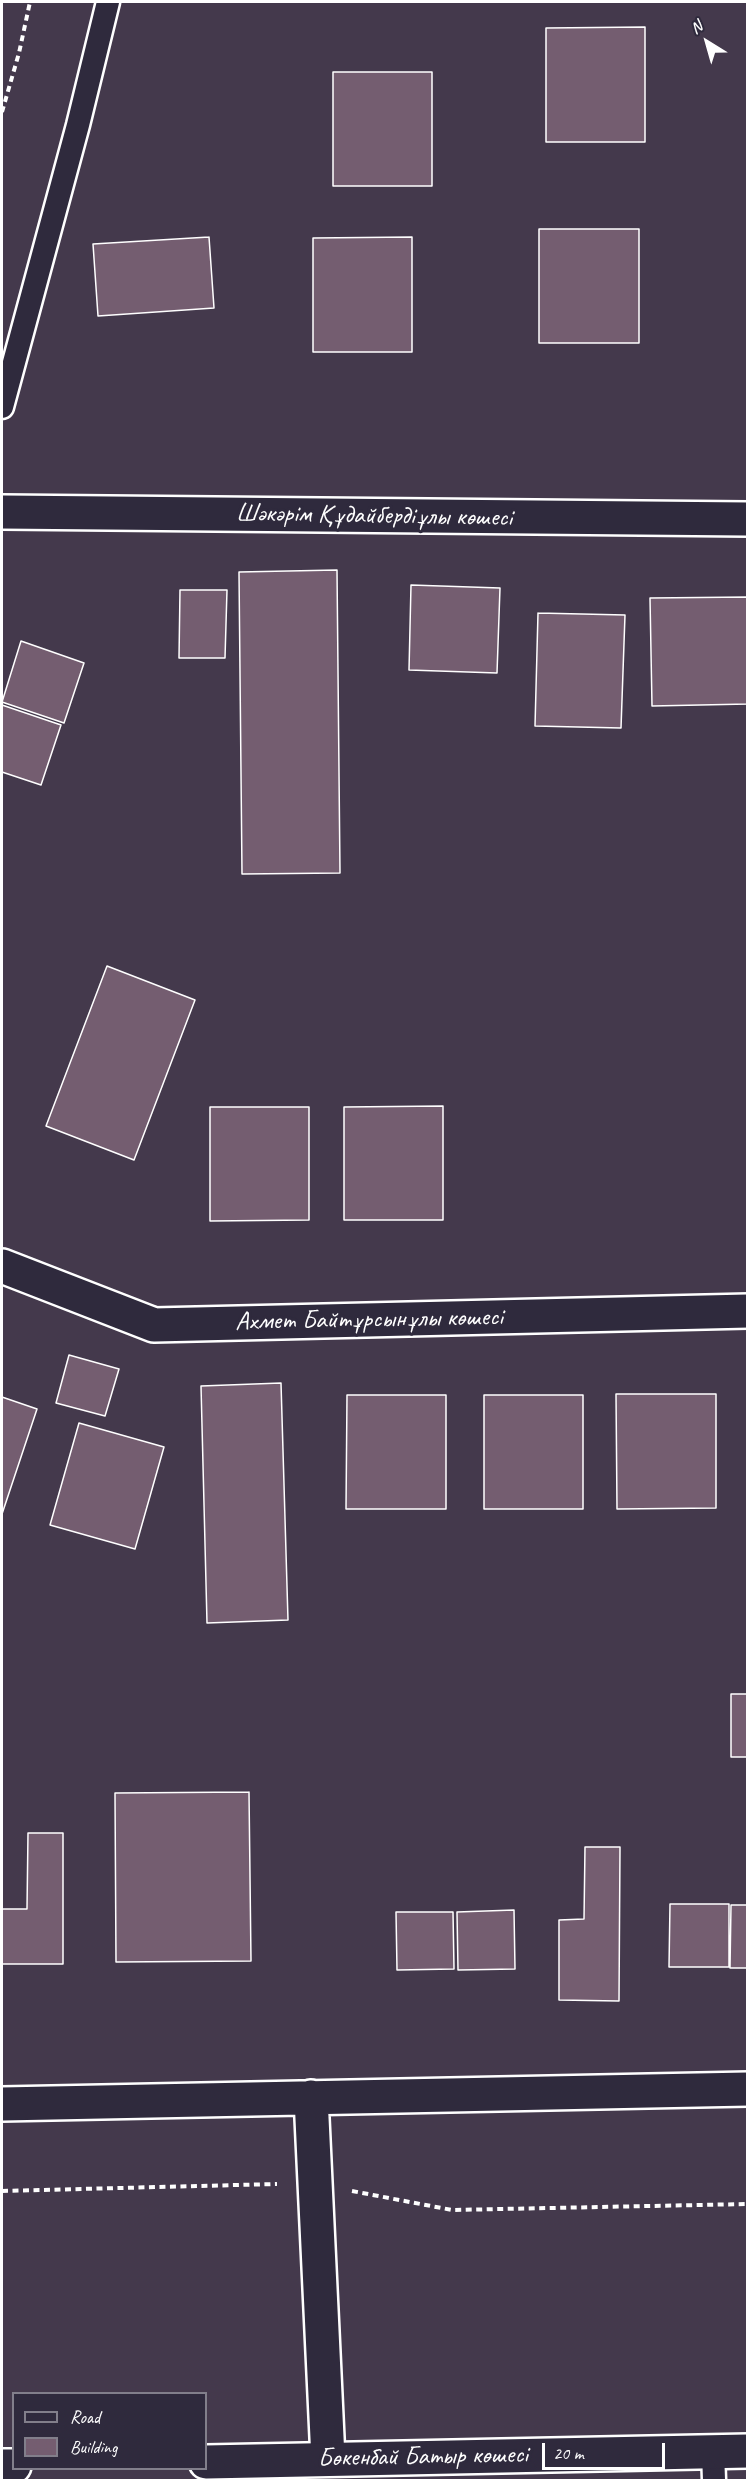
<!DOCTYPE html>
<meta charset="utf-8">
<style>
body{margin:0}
#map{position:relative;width:749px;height:2482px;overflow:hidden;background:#44394c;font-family:Caveat,sans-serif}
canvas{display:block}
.frame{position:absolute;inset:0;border:3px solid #fff;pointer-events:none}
.legend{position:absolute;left:12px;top:2392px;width:195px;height:78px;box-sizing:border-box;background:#2f2a3d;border:2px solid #827f8b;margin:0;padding:8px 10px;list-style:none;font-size:18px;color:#fff}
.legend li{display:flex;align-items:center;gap:12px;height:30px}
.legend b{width:30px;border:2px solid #827f8b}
.north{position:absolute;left:677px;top:12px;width:60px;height:60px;-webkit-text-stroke:4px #2f2a3d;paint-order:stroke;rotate:323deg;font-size:16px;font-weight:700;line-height:24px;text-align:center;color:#fff}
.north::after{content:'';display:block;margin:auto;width:21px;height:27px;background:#fff;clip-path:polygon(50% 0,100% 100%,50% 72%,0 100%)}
.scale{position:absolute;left:542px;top:2443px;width:123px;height:27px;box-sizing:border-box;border:3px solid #fff;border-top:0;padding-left:8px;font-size:18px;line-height:21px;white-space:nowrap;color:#fff;-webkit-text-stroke:4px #2f2a3d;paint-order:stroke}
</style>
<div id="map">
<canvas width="749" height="2482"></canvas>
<div class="frame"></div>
<ul class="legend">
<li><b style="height:8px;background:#2f2a3d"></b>Road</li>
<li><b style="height:16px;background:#745d70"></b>Building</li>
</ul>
<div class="north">N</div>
<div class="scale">20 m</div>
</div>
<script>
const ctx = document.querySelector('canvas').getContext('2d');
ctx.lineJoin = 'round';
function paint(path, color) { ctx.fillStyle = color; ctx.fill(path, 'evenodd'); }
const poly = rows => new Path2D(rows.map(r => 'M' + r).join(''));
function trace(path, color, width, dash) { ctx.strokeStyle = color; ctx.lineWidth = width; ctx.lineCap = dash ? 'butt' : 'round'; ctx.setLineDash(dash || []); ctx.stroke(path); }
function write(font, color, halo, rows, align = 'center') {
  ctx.font = font + ' Caveat,sans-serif'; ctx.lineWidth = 6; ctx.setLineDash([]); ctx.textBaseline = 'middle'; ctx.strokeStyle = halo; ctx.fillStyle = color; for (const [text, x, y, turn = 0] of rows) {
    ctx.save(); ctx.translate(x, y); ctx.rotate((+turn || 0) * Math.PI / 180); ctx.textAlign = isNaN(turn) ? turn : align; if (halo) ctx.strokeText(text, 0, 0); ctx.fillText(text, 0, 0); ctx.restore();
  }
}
const building = poly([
 [645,27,645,142,546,142,546,28,645,27],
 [333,72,432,72,432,186,333,186,333,72],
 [539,229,639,229,639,343,539,343,539,229],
 [209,237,214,308,98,316,93,244,209,237],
 [412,237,412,352,313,352,313,238,412,237],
 [337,570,340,873,242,874,239,572,337,570],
 [411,585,500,588,497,673,409,670,411,585],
 [180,590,227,590,225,658,179,658,180,590],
 [748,597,748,704,652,706,650,598,748,597],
 [538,613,625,615,621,728,535,726,538,613],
 [21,641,84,663,64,723,2,702,21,641],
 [2,705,61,725,41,785,2,772,2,705],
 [107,966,195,1000,134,1160,46,1126,107,966],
 [443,1106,443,1220,344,1220,344,1107,443,1106],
 [210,1107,309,1107,309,1220,210,1221,210,1107],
 [69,1355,119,1369,105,1416,56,1403,69,1355],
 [281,1383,288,1620,207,1623,201,1386,281,1383],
 [616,1394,716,1394,716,1508,617,1509,616,1394],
 [347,1395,446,1395,446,1509,346,1509,347,1395],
 [484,1395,583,1395,583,1509,484,1509,484,1395],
 [2,1397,37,1409,2,1514,2,1397],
 [79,1423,164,1447,135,1549,50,1525,79,1423],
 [731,1694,748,1694,748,1757,731,1757,731,1694],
 [249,1792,251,1961,116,1962,115,1793,249,1792],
 [28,1833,63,1833,63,1964,2,1964,2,1909,27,1909,28,1833],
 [585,1847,620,1847,619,2001,559,2000,559,1920,584,1919,585,1847],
 [670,1904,729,1904,729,1967,669,1967,670,1904],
 [731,1905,748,1905,748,1968,730,1968,731,1905],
 [514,1910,515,1969,458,1970,457,1912,514,1910],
 [396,1912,453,1912,454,1969,397,1970,396,1912]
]);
const path = poly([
 [2,112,19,53,30,2],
 [2,2191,277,2184],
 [352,2191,452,2210,748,2204]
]);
const service = poly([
 [2,407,78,125,108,2],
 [713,2451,714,2480]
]);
const minor = poly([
 [2,512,748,519],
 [2,1266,154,1325,748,1311],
 [311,2097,328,2459],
 [2,2104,748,2089]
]);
const secondary = poly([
 [206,2462,748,2451],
 [2,2466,14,2466]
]);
const streetNames = [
 ["Шәкәрім Құдайбердіұлы көшесі",374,516,1],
 ["Ахмет Байтұрсынұлы көшесі",369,1320,-1],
 ["Бөкенбай Батыр көшесі",423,2457,-1]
];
paint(building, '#745d70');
trace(building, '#fff', 1.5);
trace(service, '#fff', 27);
trace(minor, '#fff', 38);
trace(secondary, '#fff', 38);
trace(path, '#fff', 4, [6, 4.5]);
trace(service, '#2f2a3d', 22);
trace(minor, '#2f2a3d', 33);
trace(secondary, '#2f2a3d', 33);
write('26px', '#fff', '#2f2a3d', streetNames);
</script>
